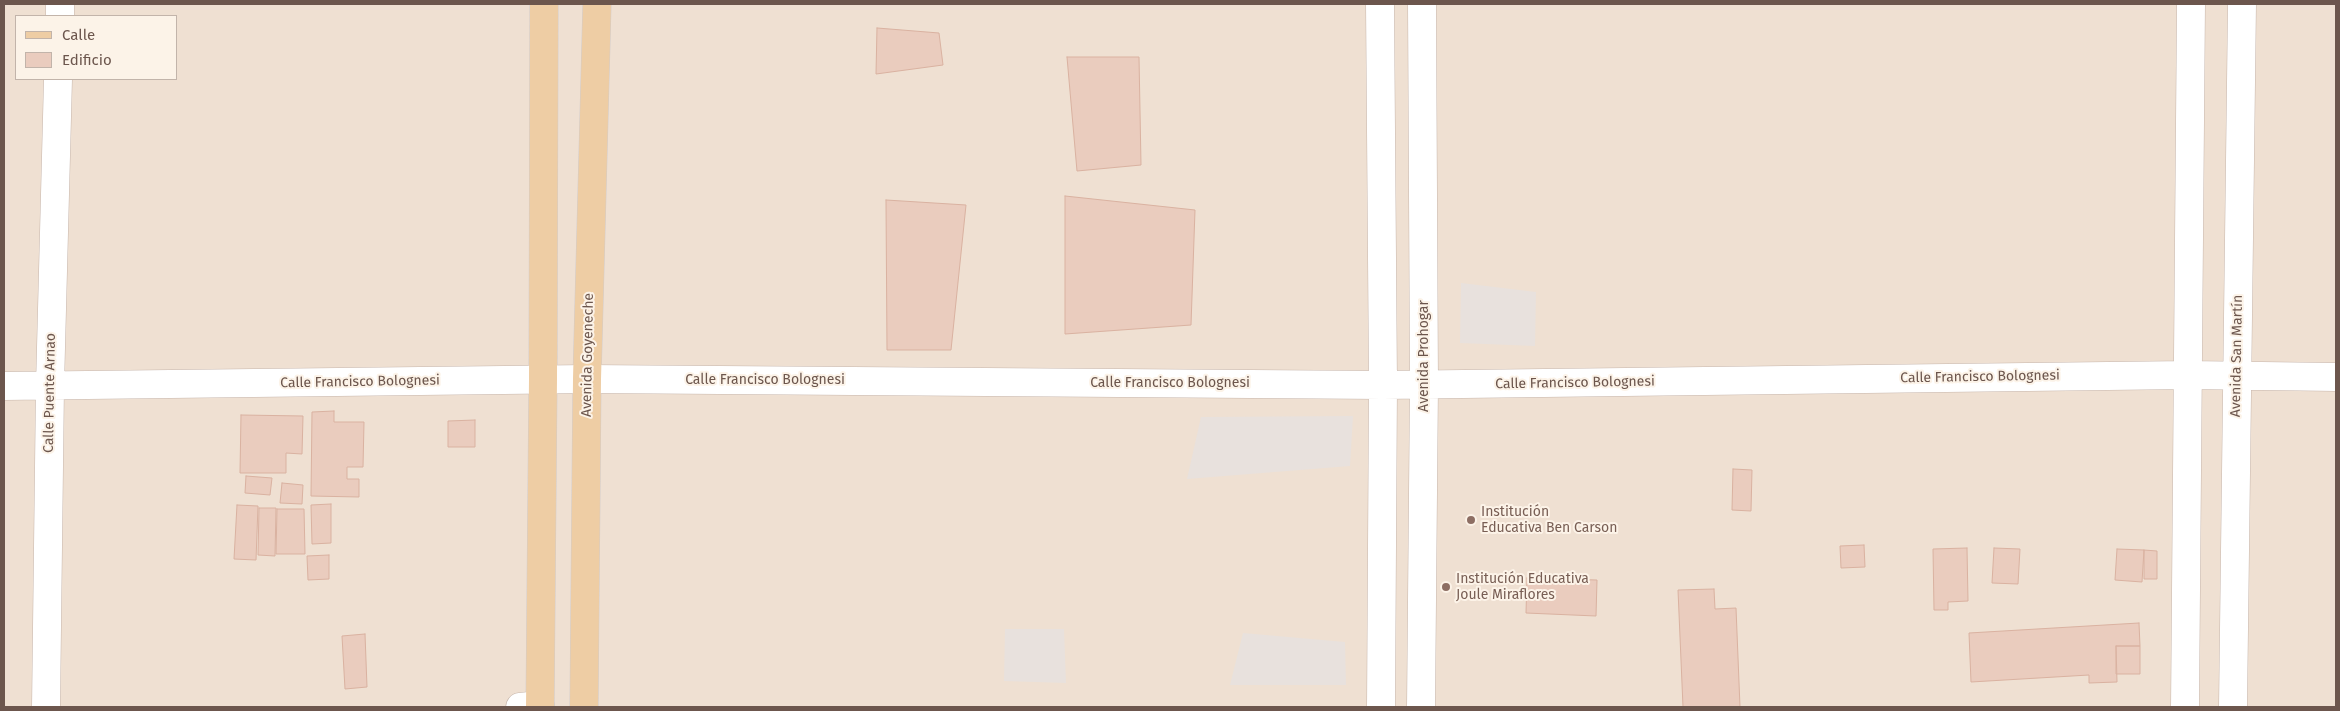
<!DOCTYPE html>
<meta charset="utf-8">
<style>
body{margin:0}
#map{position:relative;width:2340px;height:711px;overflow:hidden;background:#f8eee3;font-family:"Fira Sans",sans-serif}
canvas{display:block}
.frame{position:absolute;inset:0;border:5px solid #6c564d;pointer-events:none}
.legend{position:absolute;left:15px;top:15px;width:162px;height:65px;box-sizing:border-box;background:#fcf3e8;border:1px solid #c2b4aa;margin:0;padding:6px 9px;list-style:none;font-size:15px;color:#6c564d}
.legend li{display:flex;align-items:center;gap:10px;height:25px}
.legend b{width:25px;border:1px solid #c2b4aa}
</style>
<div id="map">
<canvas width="2340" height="711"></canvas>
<div class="frame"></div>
<ul class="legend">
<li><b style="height:6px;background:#eecda4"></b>Calle</li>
<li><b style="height:14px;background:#eaccbe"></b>Edificio</li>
</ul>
</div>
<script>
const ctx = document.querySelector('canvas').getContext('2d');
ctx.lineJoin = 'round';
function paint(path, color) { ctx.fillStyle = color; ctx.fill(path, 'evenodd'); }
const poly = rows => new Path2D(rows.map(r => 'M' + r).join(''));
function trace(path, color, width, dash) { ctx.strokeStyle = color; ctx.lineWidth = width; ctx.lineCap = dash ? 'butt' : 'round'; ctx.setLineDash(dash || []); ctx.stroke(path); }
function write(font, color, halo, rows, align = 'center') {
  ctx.font = font + ' "Fira Sans",sans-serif'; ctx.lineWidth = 4; ctx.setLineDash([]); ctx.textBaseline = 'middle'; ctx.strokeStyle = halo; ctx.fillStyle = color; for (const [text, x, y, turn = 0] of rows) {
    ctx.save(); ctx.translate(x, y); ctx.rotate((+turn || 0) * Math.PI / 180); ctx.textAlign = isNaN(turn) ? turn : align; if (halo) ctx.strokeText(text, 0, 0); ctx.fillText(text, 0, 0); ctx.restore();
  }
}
const residential = poly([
 [4,4,2336,4,2336,707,4,707],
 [16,16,176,16,176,79,16,79]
]);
const industrial = poly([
 [1461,283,1536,292,1535,346,1460,343],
 [1353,416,1350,466,1187,479,1201,417],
 [1005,629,1064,629,1066,683,1004,681],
 [1243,633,1345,642,1346,685,1230,685]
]);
const building = poly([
 [877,28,939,33,943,65,876,74,877,28],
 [1067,57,1139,57,1141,165,1077,171,1067,57],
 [1065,196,1195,210,1191,325,1065,334,1065,196],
 [886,200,966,205,951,350,887,350,886,200],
 [334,411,334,422,364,422,363,467,347,467,347,479,359,479,359,497,311,496,312,412,334,411],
 [241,415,303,416,302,454,286,453,286,473,240,473,241,415],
 [475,420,475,447,448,447,448,421,475,420],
 [1733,469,1752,470,1751,511,1732,510,1733,469],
 [246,476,272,478,270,495,245,493,246,476],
 [282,483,303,485,302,504,280,503,282,483],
 [331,504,331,543,312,544,311,505,331,504],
 [237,505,258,506,256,560,234,559,237,505],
 [259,508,276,508,275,556,258,555,259,508],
 [277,509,304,509,305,554,276,554,277,509],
 [1864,545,1865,567,1841,568,1840,546,1864,545],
 [1967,548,1968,601,1948,602,1948,610,1934,610,1933,549,1967,548],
 [1994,548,2020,549,2018,584,1992,583,1994,548],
 [2117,549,2144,550,2142,582,2115,580,2117,549],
 [2144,550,2157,551,2157,579,2144,579,2144,550],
 [329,555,329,579,308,580,307,556,329,555],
 [1527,578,1597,580,1596,616,1526,613,1527,578],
 [1714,589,1715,609,1736,608,1740,707,1683,707,1678,590,1714,589],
 [2139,623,2140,646,2116,646,2117,682,2089,683,2089,675,1971,682,1969,633,2139,623],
 [365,634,367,687,345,689,342,636,365,634],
 [2116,646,2140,646,2140,674,2116,674,2116,646]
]);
const minor = poly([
 [1380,4,1383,385,1381,707],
 [60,16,60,4],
 [4,386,587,379,1383,385,2188,375,2336,377],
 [46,707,50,386,58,79],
 [520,707,540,705],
 [1421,707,1424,385,1422,4],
 [2185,707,2191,4],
 [2233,707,2242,4]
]);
const major = poly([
 [540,707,543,379,544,4],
 [584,707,587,379,597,4]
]);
const markers = [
 [1471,520,5,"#8d6e63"],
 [1446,587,5,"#8d6e63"]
];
const streetNames = [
 ["Avenida Goyeneche",588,355,-89],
 ["Avenida Prohogar",1424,356,-90],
 ["Avenida San Martín",2237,356,-89],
 ["Calle Francisco Bolognesi",1980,377,-1],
 ["Calle Francisco Bolognesi",765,380],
 ["Calle Francisco Bolognesi",360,382,-1],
 ["Calle Francisco Bolognesi",1170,383],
 ["Calle Francisco Bolognesi",1575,383,-1],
 ["Calle Puente Arnao",50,393,-89]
];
const educationNames = [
 ["Institución",1481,512],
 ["Educativa Ben Carson",1481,528],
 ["Institución Educativa",1456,579],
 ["Joule Miraflores",1456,595]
];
paint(residential, '#efe0d2');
paint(industrial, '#e8e1dd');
paint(building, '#eaccbe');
trace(building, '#dab2a1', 1);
trace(minor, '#c7b6ac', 29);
trace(major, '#d3ccca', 29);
trace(minor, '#fff', 28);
trace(major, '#eecda4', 28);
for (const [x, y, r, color] of markers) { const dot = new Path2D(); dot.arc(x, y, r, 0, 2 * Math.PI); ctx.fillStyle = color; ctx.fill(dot); trace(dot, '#fcf3e8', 2); }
write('14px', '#6c564d', '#fcf3e8', streetNames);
write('14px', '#785e54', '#fcf3e8', educationNames, 'left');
</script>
